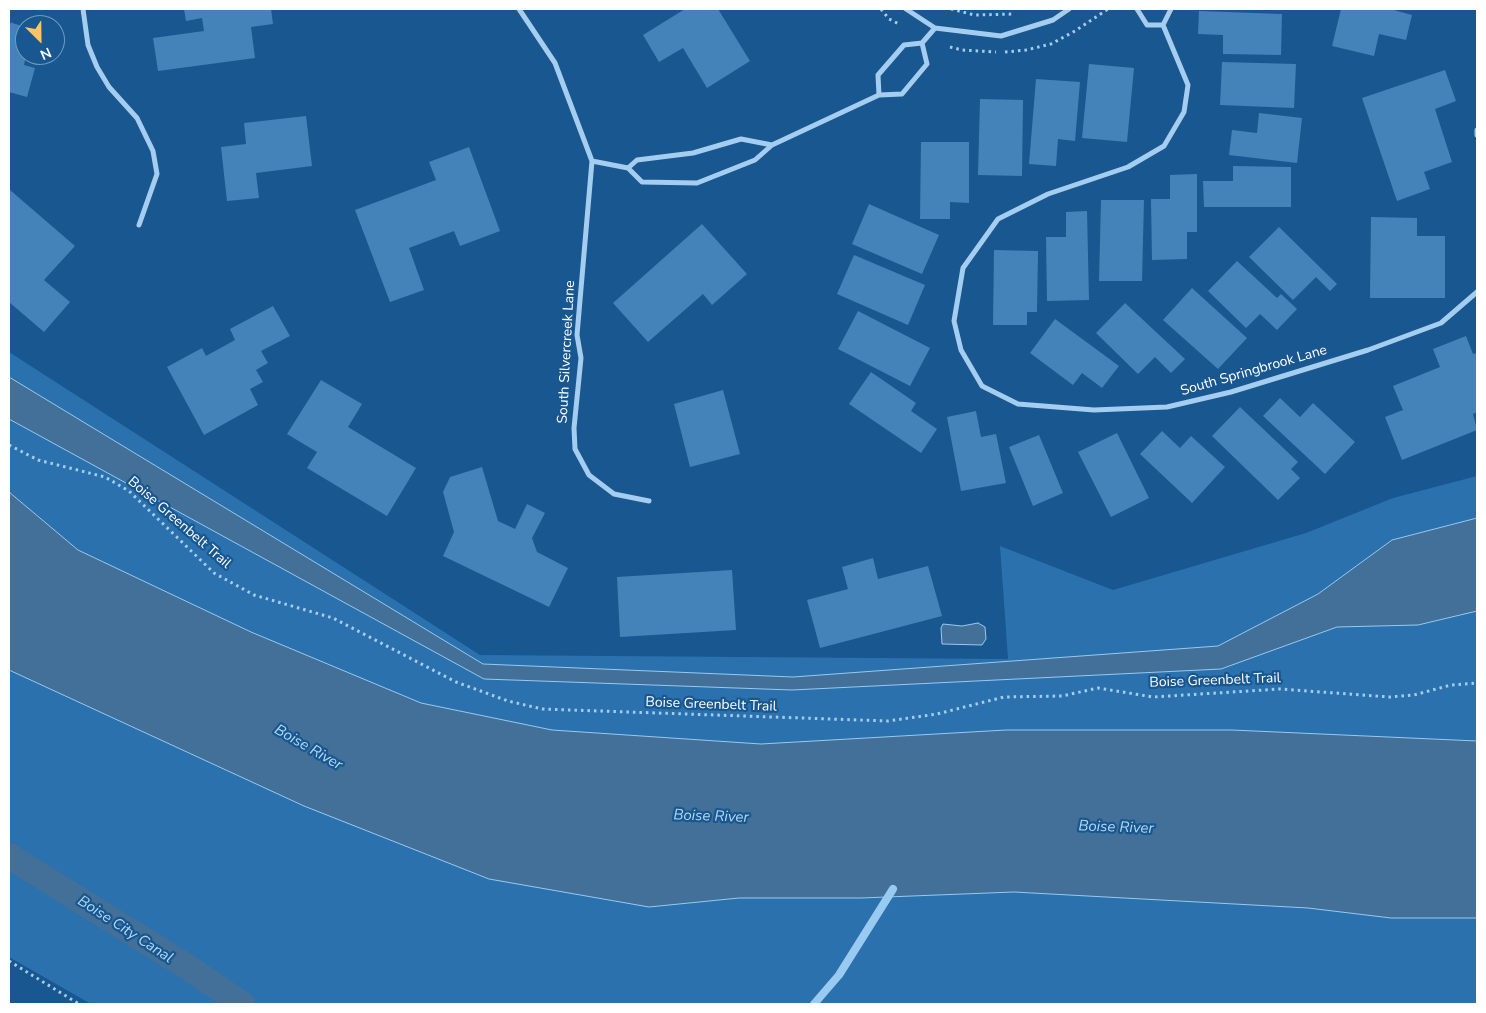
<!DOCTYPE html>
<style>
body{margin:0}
#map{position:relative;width:1486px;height:1013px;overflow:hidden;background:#185790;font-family:"Nunito Sans",sans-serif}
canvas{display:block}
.frame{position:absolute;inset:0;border:10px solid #fff;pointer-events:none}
.north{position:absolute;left:15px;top:15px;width:50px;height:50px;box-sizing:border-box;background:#185790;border:1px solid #749abc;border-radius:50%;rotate:157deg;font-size:14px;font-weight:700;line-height:20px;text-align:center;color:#fff}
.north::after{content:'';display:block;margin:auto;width:18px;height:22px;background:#ffc464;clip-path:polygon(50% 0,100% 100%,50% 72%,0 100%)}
</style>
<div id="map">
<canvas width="1486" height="1013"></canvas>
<div class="frame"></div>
<div class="north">N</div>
</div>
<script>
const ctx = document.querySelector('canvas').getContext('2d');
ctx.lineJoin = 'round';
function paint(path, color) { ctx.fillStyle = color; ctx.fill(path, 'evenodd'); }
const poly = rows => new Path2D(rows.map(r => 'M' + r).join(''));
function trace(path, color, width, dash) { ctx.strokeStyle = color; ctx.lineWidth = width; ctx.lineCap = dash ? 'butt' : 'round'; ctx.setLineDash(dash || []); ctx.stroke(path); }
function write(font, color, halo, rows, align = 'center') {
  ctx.font = font + ' "Nunito Sans",sans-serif'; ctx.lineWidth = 4.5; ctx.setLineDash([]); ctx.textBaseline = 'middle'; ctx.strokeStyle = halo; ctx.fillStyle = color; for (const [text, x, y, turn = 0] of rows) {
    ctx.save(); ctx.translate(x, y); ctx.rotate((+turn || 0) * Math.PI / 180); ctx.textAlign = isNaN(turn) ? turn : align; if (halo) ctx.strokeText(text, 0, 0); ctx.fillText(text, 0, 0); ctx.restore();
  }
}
const green = poly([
 [9,352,480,655,1008,659,1000,546,1113,590,1306,533,1393,498,1477,476,1477,518,1392,540,1318,594,1218,646,793,677,483,664,9,377],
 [9,419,484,679,792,690,1221,669,1337,627,1418,625,1477,611,1477,741,1232,730,1006,730,761,744,552,730,421,703,251,632,78,550,9,492],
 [9,670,304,806,649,907,739,898,861,898,1014,892,1308,908,1391,918,1477,918,1477,1004,91,1004,9,957]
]);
const water = poly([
 [9,377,483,664,793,677,1218,646,1318,594,1392,540,1477,518,1477,611,1418,625,1337,627,1221,669,792,690,484,679,9,419,9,377],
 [9,492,78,550,251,632,421,703,552,730,761,744,1006,730,1232,730,1477,741,1477,918,1391,918,1308,908,1014,892,861,898,739,898,649,907,489,879,304,806,9,670,9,492],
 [978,623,985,627,986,639,982,645,942,644,941,628,943,624,962,626,978,623]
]);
const stream = poly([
 [814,1004,839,975,893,889]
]);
const canal = poly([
 [9,856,189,968,242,1004]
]);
const building = poly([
 [184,9,271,9,273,24,251,27,255,58,158,71,153,38,204,31,202,18,186,21],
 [685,9,718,9,750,61,707,88,683,48,659,62,643,35],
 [1341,9,1390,9,1412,15,1406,40,1379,34,1374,56,1332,46],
 [1199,11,1282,14,1281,55,1223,54,1223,35,1198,34],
 [9,22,25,27,26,55,24,65,35,68,27,97,9,92],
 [1222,62,1296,64,1294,108,1220,105],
 [1089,64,1134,68,1127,142,1082,138],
 [1445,70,1456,101,1435,109,1452,162,1424,172,1430,189,1397,201,1362,98],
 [1036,79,1080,82,1075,141,1058,139,1056,166,1029,164],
 [980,99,1023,100,1022,176,978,175],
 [1259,113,1302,118,1297,163,1229,155,1232,130,1257,133],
 [306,116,312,166,256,173,259,198,227,201,221,147,246,144,244,123],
 [921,142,969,142,969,203,950,202,950,219,920,219],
 [469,147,500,231,460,246,454,231,409,248,424,290,390,302,355,210,436,180,429,162],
 [1233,166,1291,167,1291,207,1204,207,1203,181,1233,181],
 [1197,174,1197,232,1187,232,1187,259,1152,260,1151,199,1170,199,1170,175],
 [10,190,75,246,44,280,70,302,44,332,9,302],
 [1101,200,1144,200,1142,281,1099,281],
 [869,204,939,235,922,274,852,244],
 [1087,211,1089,300,1047,301,1046,237,1066,237,1066,212],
 [1371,217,1417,218,1417,236,1445,236,1445,298,1370,298],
 [702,224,747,274,712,305,703,294,648,342,613,303],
 [1279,227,1337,284,1330,291,1316,277,1293,300,1249,257],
 [994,250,1038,251,1037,312,1027,312,1027,325,993,325],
 [854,255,925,285,908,325,837,294],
 [1237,261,1277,298,1281,294,1297,309,1277,330,1260,314,1246,328,1208,291],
 [1192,288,1247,338,1218,369,1163,320],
 [1125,303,1185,359,1171,373,1155,357,1138,374,1096,333],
 [273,306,290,336,261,351,268,363,256,370,263,382,250,389,258,405,204,435,167,367,202,348,206,356,235,340,230,329],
 [858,311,930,348,910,386,838,349],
 [1055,319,1119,366,1102,388,1082,373,1073,385,1030,353],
 [1466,336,1473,354,1477,353,1477,412,1473,414,1477,430,1402,460,1385,417,1403,410,1393,386,1440,367,1433,349],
 [871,372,916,403,911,411,937,429,921,453,849,404],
 [321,380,362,404,348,427,416,468,387,516,307,468,317,452,287,434],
 [723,390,740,454,690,467,674,404],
 [1280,398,1300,417,1313,403,1355,442,1325,474,1263,416],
 [1240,407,1298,462,1291,469,1300,478,1278,500,1212,436],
 [976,411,981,437,996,434,1006,483,961,491,947,417],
 [1162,431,1180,448,1191,436,1225,467,1192,503,1140,454],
 [1117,433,1149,498,1111,517,1078,452],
 [1039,435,1063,493,1033,506,1009,447],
 [482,467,498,521,515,529,527,504,545,513,532,538,537,552,568,568,549,607,443,556,454,532,443,492,450,477],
 [873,558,878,579,928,566,942,616,820,648,807,600,848,589,842,567],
 [732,570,736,630,620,637,617,577]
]);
const path = poly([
 [881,9,889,19,899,24],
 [951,9,974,15,1015,14],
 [950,47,962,50,996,52],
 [1005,52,1026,50,1051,44,1075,31,1108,9],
 [9,445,38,460,105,477,129,491,214,573,254,595,333,618,456,682,508,701,542,709,888,721,937,714,1004,697,1062,696,1098,688,1153,697,1280,689,1390,697,1414,695,1451,685,1477,683],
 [9,961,79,1004]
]);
const street = poly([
 [83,9,88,45,97,67,109,87,137,118,153,151,157,174,139,225],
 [519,9,555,63,592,161,577,335,581,358,574,428,575,449,589,475,614,494,649,501],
 [906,9,935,28,1001,36,1053,20,1069,9],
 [1137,9,1147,25,1163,25,1171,9],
 [1163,25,1188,85,1184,112,1164,146,1128,167,1048,194,998,219,963,268,954,321,961,350,982,386,1018,404,1094,410,1167,407,1231,392,1368,350,1441,323,1477,292],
 [922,43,935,28],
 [1477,130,1477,135],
 [772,145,741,139,693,153,637,160,628,168,642,182,697,183,755,160,772,145,879,95,902,94,927,64,922,43,904,45,878,75,879,95],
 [592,161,628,168]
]);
const streetNames = [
 ["South Silvercreek Lane",567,352,-87],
 ["South Springbrook Lane",1254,371,-16],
 ["Boise Greenbelt Trail",179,523,41],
 ["Boise Greenbelt Trail",1215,681,-2],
 ["Boise Greenbelt Trail",711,705,2]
];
const waterNames = [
 ["Boise River",308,748,30],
 ["Boise River",711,817,2],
 ["Boise River",1116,828,2],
 ["Boise City Canal",125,930,33]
];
paint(green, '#2a71ae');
paint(water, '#437099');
trace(water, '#98caf2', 1);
trace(stream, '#98caf2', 8);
trace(canal, '#437099', 26);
paint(building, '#4483b9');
trace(path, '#a5cdef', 3, [2.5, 4]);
trace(street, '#a5cdef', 5);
write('14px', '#fff', '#185790', streetNames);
write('italic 15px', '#b1d7f6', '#185790', waterNames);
</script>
